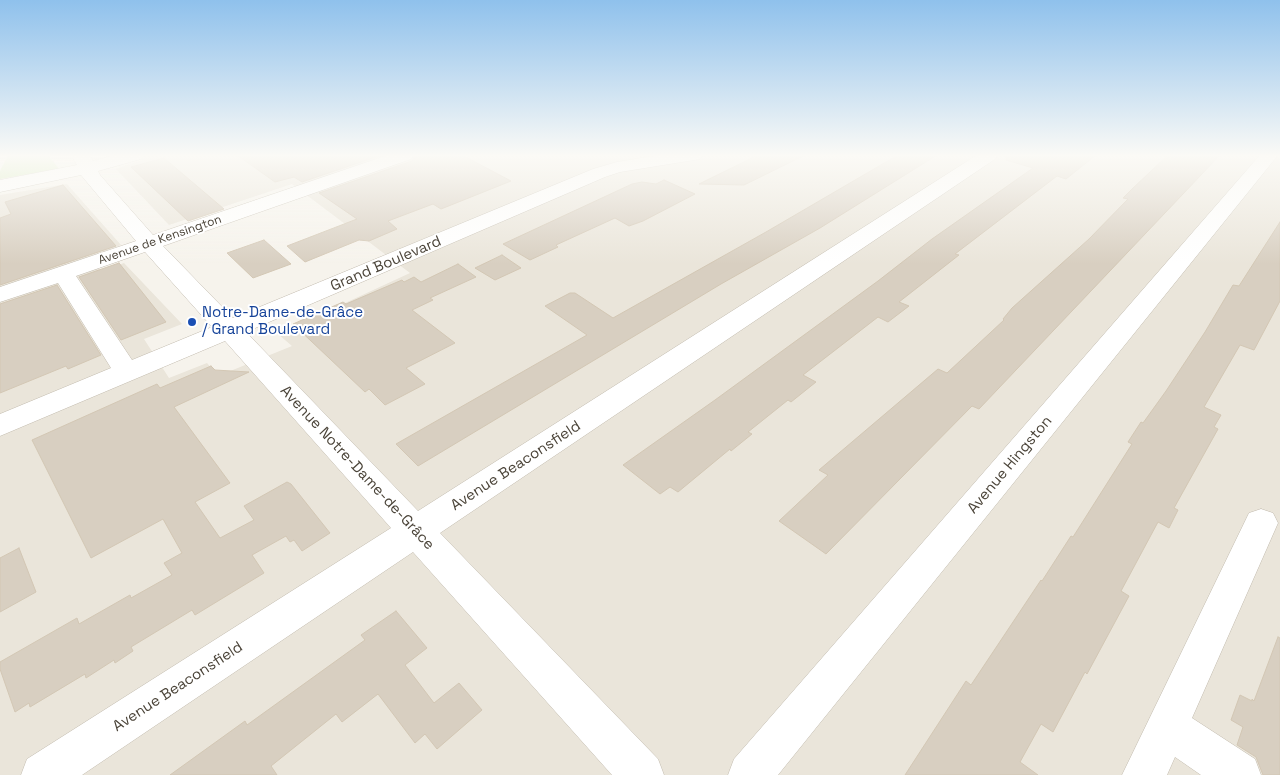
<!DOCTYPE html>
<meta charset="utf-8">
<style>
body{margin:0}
canvas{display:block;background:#f6f3ec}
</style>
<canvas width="1280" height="775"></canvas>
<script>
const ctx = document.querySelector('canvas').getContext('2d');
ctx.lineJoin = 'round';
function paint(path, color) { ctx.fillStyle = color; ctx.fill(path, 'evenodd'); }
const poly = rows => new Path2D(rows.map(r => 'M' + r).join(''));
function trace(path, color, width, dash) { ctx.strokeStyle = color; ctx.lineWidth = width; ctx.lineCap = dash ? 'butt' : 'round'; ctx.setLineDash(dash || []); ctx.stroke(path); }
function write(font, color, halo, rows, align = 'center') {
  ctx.font = font + ' "Space Grotesk",sans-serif'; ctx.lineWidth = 4; ctx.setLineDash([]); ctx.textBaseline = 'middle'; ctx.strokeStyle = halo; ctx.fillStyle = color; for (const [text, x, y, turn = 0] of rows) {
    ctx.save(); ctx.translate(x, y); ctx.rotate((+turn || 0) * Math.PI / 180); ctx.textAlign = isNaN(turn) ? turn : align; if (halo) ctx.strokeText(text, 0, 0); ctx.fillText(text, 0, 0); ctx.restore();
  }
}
const residential = poly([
 [136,155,1280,155,1280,775,0,775,0,195,67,184,121,245,88,258,101,271,124,263,182,324,144,339,169,378,207,363,218,376,292,346,278,334,410,273,292,184,169,225,116,169,142,160]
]);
const green = poly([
 [8,155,48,155,59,169,0,179,0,171]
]);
const building = poly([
 [237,155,382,155,302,182,294,177,275,182,237,155],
 [416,155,462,155,511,181,441,209,433,204,388,221,397,229,369,241,359,240,305,262,287,246,357,219,319,193,412,161,416,155],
 [758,155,805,155,744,185,699,184,758,155],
 [898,155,937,155,820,228,721,284,418,466,396,444,587,335,545,306,570,293,575,293,613,318,766,232,898,155],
 [1007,155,1096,155,1066,179,1057,176,955,254,959,255,899,302,909,306,888,322,878,317,803,375,816,382,791,402,788,400,748,432,752,434,731,451,730,449,678,492,670,487,660,494,623,465,715,400,878,281,932,239,1033,168,1006,160,1007,155],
 [1168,155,1220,155,979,409,972,406,826,554,779,521,828,475,819,470,938,369,947,373,1004,320,1003,319,1012,308,1089,239,1128,199,1123,198,1132,189,1168,155],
 [164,158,224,209,188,221,131,167,164,158],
 [664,180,695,194,643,221,629,226,615,218,556,245,558,247,530,260,503,244,632,184,642,182,656,184,664,180],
 [63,185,116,246,0,285,0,218,11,214,5,202,63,185],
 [1280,222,1280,301,1254,350,1240,345,1204,407,1221,415,1214,427,1218,429,1174,508,1178,510,1169,528,1158,522,1121,591,1129,596,1087,674,1085,672,1053,732,1041,724,1020,762,1038,775,905,775,966,681,971,685,1041,580,1042,581,1071,536,1073,537,1132,444,1128,442,1141,422,1143,423,1166,391,1205,332,1233,285,1239,286,1280,222],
 [264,240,291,264,253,278,227,253,264,240],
 [502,255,521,268,495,280,475,268,502,255],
 [119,263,166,322,121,340,79,277,119,263],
 [458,264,476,277,430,298,433,300,412,310,455,343,406,368,425,384,385,405,369,389,365,392,293,324,343,302,346,304,402,280,404,282,414,277,421,282,458,264],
 [57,285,101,355,68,369,66,366,0,393,0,304,57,285],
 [211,366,215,370,249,372,174,407,230,483,195,502,220,538,254,520,244,506,287,482,291,484,330,533,302,551,294,540,290,542,286,536,252,555,264,573,195,615,192,610,131,647,133,651,115,663,114,660,86,678,85,674,30,707,29,703,15,712,0,669,0,662,77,618,79,624,130,595,131,598,172,575,164,563,182,553,163,519,91,558,32,440,157,384,160,388,211,366],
 [19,548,36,592,0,612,0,558,19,548],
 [396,611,427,648,405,665,434,703,459,683,482,710,437,749,425,734,415,743,378,694,342,722,336,714,271,766,277,775,170,775,245,721,247,725,365,640,361,635,396,611],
 [1278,637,1280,638,1280,775,1263,775,1256,757,1237,745,1243,727,1231,720,1240,695,1252,701,1252,699,1254,701,1278,637]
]);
const minor = poly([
 [71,155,89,155,93,161,115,155,144,155,141,159,98,171,100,175,153,235,388,155,414,155,411,159,163,246,233,318,593,169,617,162,660,155,703,155,700,159,694,160,620,172,605,177,246,332,418,511,977,155,998,155,995,159,440,533,658,759,664,775,612,775,413,552,82,775,21,775,27,759,391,528,225,341,0,436,0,414,111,368,58,283,0,302,0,287,136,241,81,175,0,192,0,180,77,165,71,155],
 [145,252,212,327,132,360,76,276,145,252],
 [1260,155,1278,155,778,775,728,775,734,759,1260,155],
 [1261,509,1273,513,1278,523,1192,718,1255,759,1261,775,1201,775,1175,757,1167,775,1122,775,1249,513,1261,509]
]);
const markers = [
 [192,322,5,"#1a4fb4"]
];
const farStreetnames = [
 ["Avenue de Kensington",160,240,-19]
];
const streetNames = [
 ["Grand Boulevard",386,264,-23],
 ["Avenue Hingston",1010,465,-50],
 ["Avenue Beaconsfield",516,466,-33],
 ["Avenue Notre-Dame-de-Grâce",357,468,47],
 ["Avenue Beaconsfield",178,687,-33]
];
const transitNames = [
 ["Notre-Dame-de-Grâce",202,313],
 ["/ Grand Boulevard",202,330]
];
paint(residential, '#eae5da');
paint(green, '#d2eab5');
paint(building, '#d8cfc1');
trace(building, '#d3c7b4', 1);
trace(minor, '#c2bbae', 1);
paint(minor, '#fff');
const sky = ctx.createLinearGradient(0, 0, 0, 264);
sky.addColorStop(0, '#8fc1ec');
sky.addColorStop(0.59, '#fbfaf6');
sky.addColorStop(1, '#fbfaf600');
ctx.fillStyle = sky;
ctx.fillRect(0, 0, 1280, 264);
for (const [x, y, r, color] of markers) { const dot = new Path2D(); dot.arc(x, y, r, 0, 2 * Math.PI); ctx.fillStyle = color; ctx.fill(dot); trace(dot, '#fff', 2); }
write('12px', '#4b4439', '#fff', farStreetnames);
write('15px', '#4b4439', '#fff', streetNames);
write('15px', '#164399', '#fff', transitNames, 'left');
</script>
